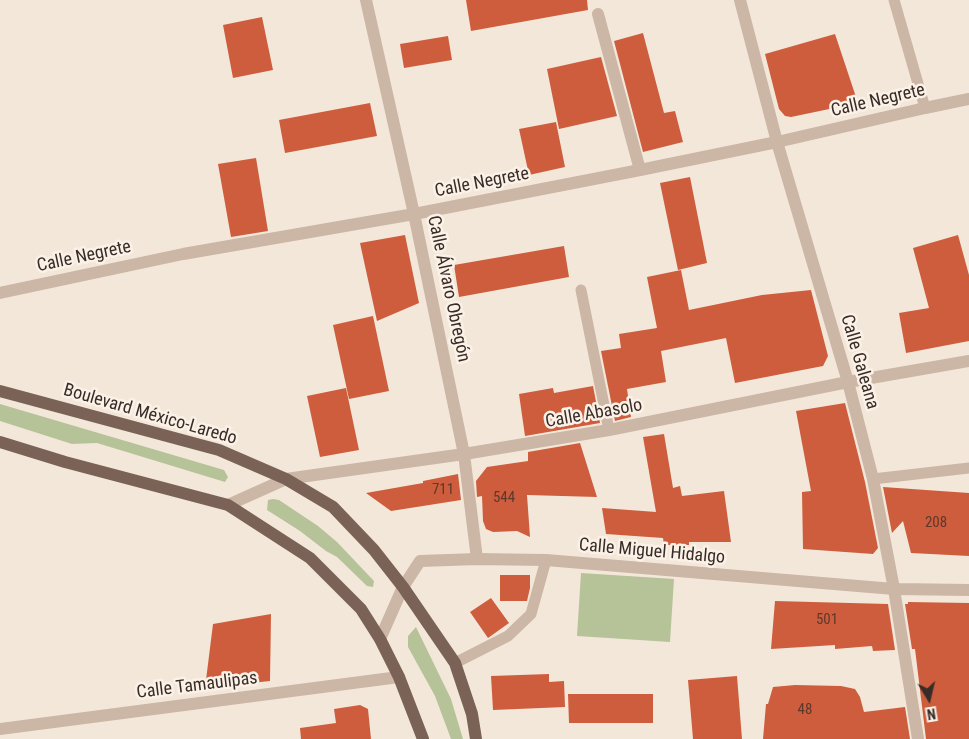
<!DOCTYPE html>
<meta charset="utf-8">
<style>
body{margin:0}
#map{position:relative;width:969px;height:739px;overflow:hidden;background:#f3e7da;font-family:"Roboto Condensed",sans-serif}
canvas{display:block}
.north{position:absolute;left:904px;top:674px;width:50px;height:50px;-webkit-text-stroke:4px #fbf1e6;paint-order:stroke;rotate:171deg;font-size:14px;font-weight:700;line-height:20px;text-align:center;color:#372c27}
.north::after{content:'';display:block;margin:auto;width:18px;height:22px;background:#372c27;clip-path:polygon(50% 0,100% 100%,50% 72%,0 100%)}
</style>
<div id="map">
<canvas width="969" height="739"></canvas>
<div class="north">N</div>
</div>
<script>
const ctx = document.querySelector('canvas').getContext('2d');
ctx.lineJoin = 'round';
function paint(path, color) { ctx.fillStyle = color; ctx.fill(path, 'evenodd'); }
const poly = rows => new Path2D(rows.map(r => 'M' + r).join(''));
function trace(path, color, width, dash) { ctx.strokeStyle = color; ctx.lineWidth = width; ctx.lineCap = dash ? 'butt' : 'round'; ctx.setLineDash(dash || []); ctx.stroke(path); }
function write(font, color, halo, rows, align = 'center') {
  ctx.font = font + ' "Roboto Condensed",sans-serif'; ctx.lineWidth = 5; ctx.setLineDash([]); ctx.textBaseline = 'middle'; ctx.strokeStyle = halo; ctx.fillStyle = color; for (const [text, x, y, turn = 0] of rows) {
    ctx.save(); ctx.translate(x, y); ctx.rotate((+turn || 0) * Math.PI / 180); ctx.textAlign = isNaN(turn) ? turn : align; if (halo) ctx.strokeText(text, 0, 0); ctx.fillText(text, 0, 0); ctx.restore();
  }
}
const green = poly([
 [0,404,224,470,228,477,225,482,97,443,72,444,0,421],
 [273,499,279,500,318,526,337,542,374,581,373,587,367,586,337,557,326,551,300,531,267,510,268,500],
 [581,573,674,579,670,642,577,636],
 [416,627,451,699,463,739,451,739,435,696,408,647,408,636]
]);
const building = poly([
 [466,0,587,0,588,10,471,31],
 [262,17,273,70,233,78,223,25],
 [643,33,664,113,675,111,683,142,643,152,614,41],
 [835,34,858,103,791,117,785,116,779,109,765,54],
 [448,36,452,60,404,68,400,44],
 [601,57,617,116,559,129,547,69],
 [370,103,377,136,285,153,279,120],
 [556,122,565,167,529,175,519,129],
 [256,158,268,231,231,237,218,164],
 [690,177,707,263,678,270,660,183],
 [405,235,419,303,377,321,360,243],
 [958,235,969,275,969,341,906,353,899,313,929,308,913,248],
 [564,246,569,277,459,297,454,265],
 [681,270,689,310,762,295,811,290,828,356,823,366,735,383,726,338,661,351,666,382,627,389,631,417,615,421,601,351,621,348,619,334,657,328,647,277],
 [373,316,389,391,349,399,333,325],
 [593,386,600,423,525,436,519,394,553,388,554,393],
 [346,388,359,450,320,457,307,396],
 [845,403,865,482,878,548,873,554,803,549,802,492,811,491,796,411],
 [664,434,673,488,680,486,682,496,724,491,731,542,689,542,689,545,664,545,663,538,606,534,602,508,656,512,643,437],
 [580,443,597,497,527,495,530,537,517,531,493,532,486,529,483,521,482,496,477,497,476,481,487,467,528,461,528,452],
 [458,474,461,500,391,511,366,493,423,483,423,481],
 [883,487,969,493,969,556,911,553,903,521,892,533],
 [500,575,530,575,530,588,527,601,500,601],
 [491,598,509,623,488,638,470,612],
 [775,601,888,604,895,650,873,651,872,646,835,649,835,645,771,649],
 [908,602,969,603,969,739,926,739,915,649,912,649,905,604,908,604],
 [271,614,270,681,205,688,213,624],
 [549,674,549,682,564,681,565,707,493,710,491,676],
 [737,676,742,739,693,739,688,680],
 [795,685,841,686,855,689,860,697,864,712,905,707,910,739,763,739,766,704,768,704,773,687],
 [568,694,653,694,653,723,569,723],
 [360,705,368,709,371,739,301,739,300,728,336,723,334,709]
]);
const service = poly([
 [894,0,925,108],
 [581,290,609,430],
 [873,479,969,468],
 [455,663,508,636,531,614,546,560]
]);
const minor = poly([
 [366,0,414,214,464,454,477,559],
 [740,0,777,142,848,382,873,479,894,589,918,739],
 [598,14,640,170],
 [0,293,183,254,414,214,640,170,777,142,925,108,969,99],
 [228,505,286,479,464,454,609,430,848,382,969,361],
 [0,729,399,677]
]);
const tertiary = poly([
 [380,639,403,587,420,561,477,559,546,560,894,589,969,590]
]);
const primary = poly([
 [0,391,219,450,286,479,333,507,374,550,403,587,455,663,472,714,476,739],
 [0,442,65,462,228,505,310,558,361,609,380,639,399,677,423,739]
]);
const numberNames = [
 ["711",443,490],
 ["544",504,498],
 ["208",936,523],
 ["501",827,620],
 ["48",805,710]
];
const streetNames = [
 ["Calle Negrete",878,101,-13],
 ["Calle Negrete",482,183,-11],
 ["Calle Negrete",84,257,-12],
 ["Calle Álvaro Obregón",448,289,78],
 ["Calle Galeana",859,362,74],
 ["Calle Abasolo",594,414,-10],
 ["Boulevard México-Laredo",150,415,16],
 ["Calle Miguel Hidalgo",652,552,5],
 ["Calle Tamaulipas",197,686,-7]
];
paint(green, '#b6c399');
paint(building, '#ce5d3d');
trace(service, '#ccb6a5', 11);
trace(minor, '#ccb6a5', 12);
trace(tertiary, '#ccb6a5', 12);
trace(primary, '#7a6257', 12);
write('15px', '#5d382c', null, numberNames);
write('18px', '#372c27', '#fbf1e6', streetNames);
</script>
